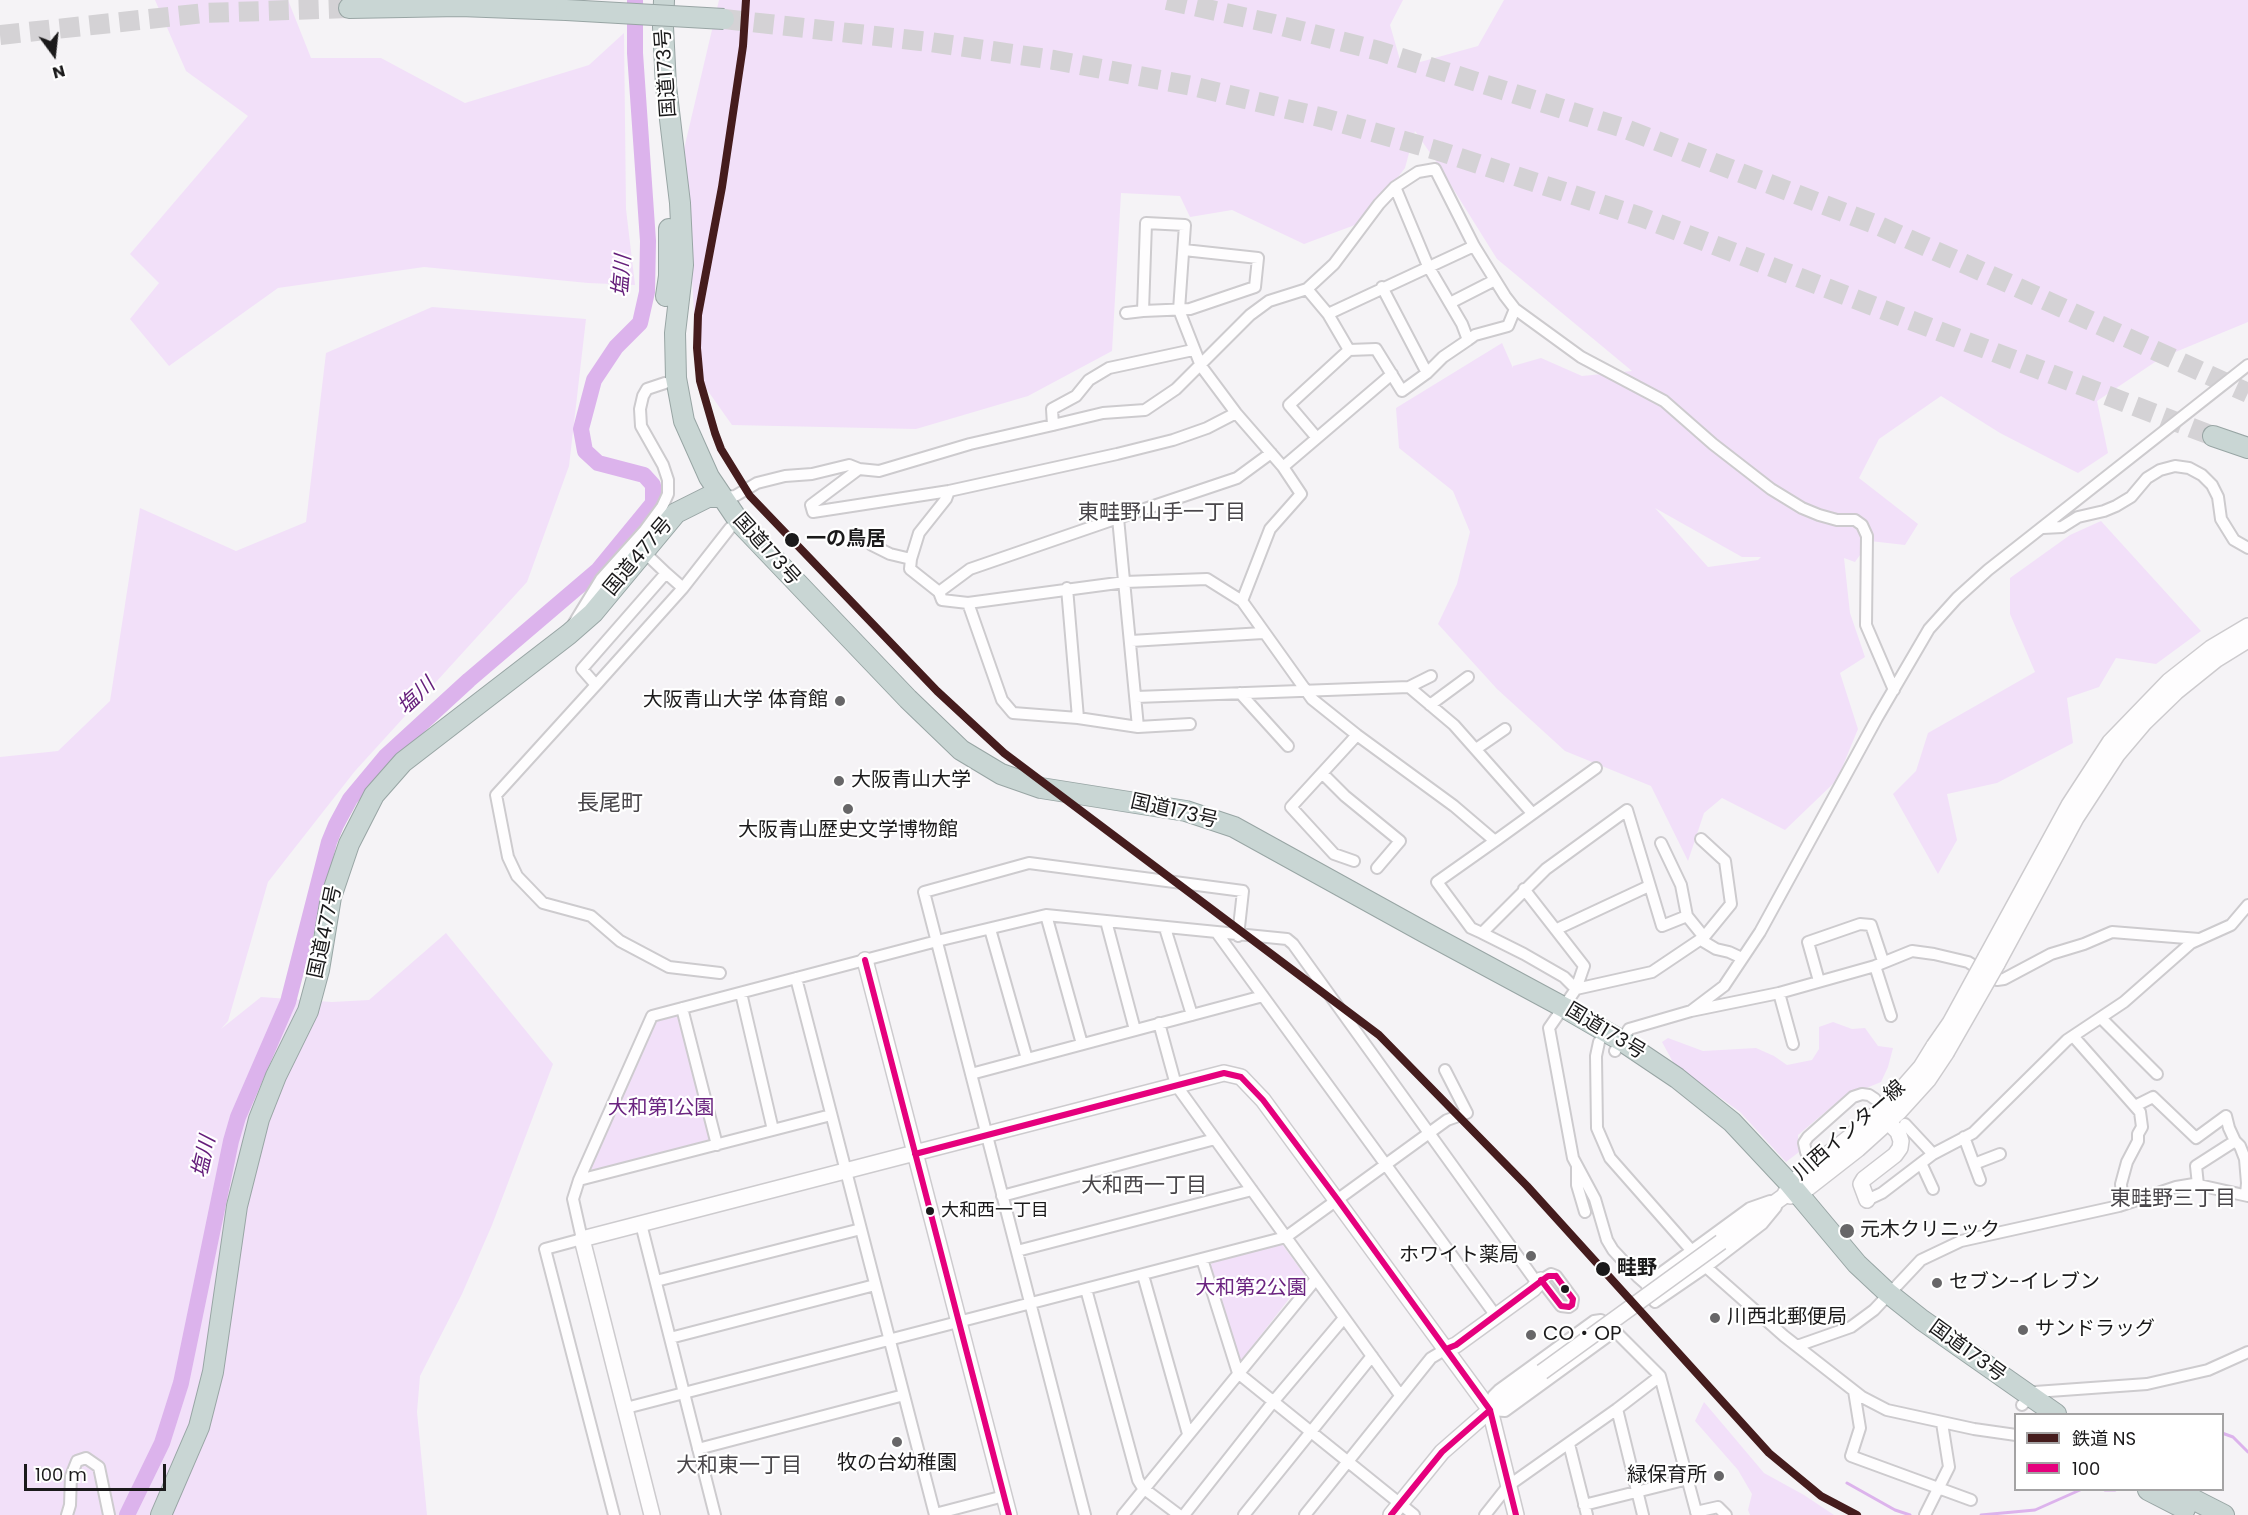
<!DOCTYPE html>
<meta charset="utf-8">
<style>
body{margin:0}
#map{position:relative;width:2248px;height:1515px;overflow:hidden;background:#f5f3f6;font-family:Poppins,"Noto Sans JP",sans-serif}
canvas{display:block}
.legend{position:absolute;left:2014px;top:1413px;width:210px;height:78px;box-sizing:border-box;background:#fff;border:2px solid #a4a3a4;margin:0;padding:8px 10px;list-style:none;font-size:18px;color:#1b1a1b}
.legend li{display:flex;align-items:center;gap:12px;height:30px}
.legend b{width:30px;border:2px solid #a4a3a4}
.north{position:absolute;left:24px;top:24px;width:60px;height:60px;-webkit-text-stroke:4px #fff;paint-order:stroke;rotate:165deg;font-size:16px;font-weight:700;line-height:24px;text-align:center;color:#1b1a1b}
.north::after{content:'';display:block;margin:auto;width:21px;height:27px;background:#1b1a1b;clip-path:polygon(50% 0,100% 100%,50% 72%,0 100%)}
.scale{position:absolute;left:24px;top:1464px;width:142px;height:27px;box-sizing:border-box;border:3px solid #1b1a1b;border-top:0;padding-left:8px;font-size:18px;line-height:21px;white-space:nowrap;color:#1b1a1b;-webkit-text-stroke:4px #fff;paint-order:stroke}
</style>
<div id="map">
<canvas width="2248" height="1515"></canvas>
<ul class="legend">
<li><b style="height:8px;background:#451c1d"></b>鉄道 NS</li>
<li><b style="height:8px;background:#e5007d"></b>100</li>
</ul>
<div class="north">N</div>
<div class="scale">100 m</div>
</div>
<script>
const ctx = document.querySelector('canvas').getContext('2d');
ctx.lineJoin = 'round';
function paint(path, color) { ctx.fillStyle = color; ctx.fill(path, 'evenodd'); }
const poly = rows => new Path2D(rows.map(r => 'M' + r).join(''));
function trace(path, color, width, dash) { ctx.strokeStyle = color; ctx.lineWidth = width; ctx.lineCap = dash ? 'butt' : 'round'; ctx.setLineDash(dash || []); ctx.stroke(path); }
function write(font, color, halo, rows, align = 'center') {
  ctx.font = font + ' Poppins,"Noto Sans JP",sans-serif'; ctx.lineWidth = 4.5; ctx.setLineDash([]); ctx.textBaseline = 'middle'; ctx.strokeStyle = halo; ctx.fillStyle = color; for (const [text, x, y, turn = 0] of rows) {
    ctx.save(); ctx.translate(x, y); ctx.rotate((+turn || 0) * Math.PI / 180); ctx.textAlign = isNaN(turn) ? turn : align; if (halo) ctx.strokeText(text, 0, 0); ctx.fillText(text, 0, 0); ctx.restore();
  }
}
const green = poly([
 [155,0,288,0,311,58,381,58,465,103,589,65,624,33,626,209,635,285,588,283,424,267,278,288,169,366,130,319,159,283,130,254,248,116,186,71],
 [719,0,1403,0,1390,25,1402,67,1478,46,1504,0,2248,0,2248,322,2161,358,2097,401,2108,453,2078,473,2000,433,1941,396,1879,439,1859,478,1918,524,1905,545,1870,541,1855,562,1844,558,1850,613,1865,657,1840,673,1858,729,1837,780,1785,830,1722,798,1704,813,1688,861,1651,786,1565,751,1497,689,1438,624,1457,584,1470,532,1453,491,1399,448,1396,408,1502,343,1513,368,1513,366,1541,358,1582,376,1632,371,1497,259,1437,163,1415,131,1405,168,1363,222,1304,244,1232,210,1190,217,1180,196,1121,193,1112,351,1028,396,916,429,732,425,698,377,684,149],
 [1655,508,1742,557,1761,557,1758,560,1708,567],
 [432,307,586,319,569,466,527,582,355,771,268,882,228,1021,221,1029,261,997,332,1002,369,1000,446,933,553,1064,492,1225,462,1294,420,1376,417,1412,427,1515,0,1515,0,757,58,751,110,701,140,508,236,551,306,522,326,353],
 [2101,521,2201,631,2156,664,2116,658,2099,687,2067,698,2073,743,1997,783,1947,794,1957,840,1938,874,1893,794,1916,771,1928,733,2035,672,2010,614,2010,578,2070,535],
 [681,1011,714,1139,593,1171,590,1166,656,1017],
 [1833,1022,1852,1029,1865,1028,1878,1046,1893,1048,1888,1067,1881,1082,1842,1098,1798,1135,1799,1152,1786,1162,1740,1112,1674,1064,1662,1042,1668,1038,1703,1051,1756,1048,1774,1056,1787,1065,1812,1060,1819,1049,1819,1027],
 [1282,1244,1306,1277,1240,1362,1210,1266,1213,1262],
 [1704,1402,1764,1473,1804,1495,1834,1515,1750,1515,1748,1510,1752,1494,1738,1470,1695,1421]
]);
const stream = poly([
 [2222,1433,2233,1437,2248,1452],
 [1847,1483,1895,1510,1910,1515],
 [2105,1490,2115,1490],
 [1981,1515,2035,1510,2080,1490]
]);
const river = poly([
 [127,1515,162,1443,181,1383,231,1141,238,1117,288,1002,329,842,336,825,350,799,385,757,469,680,598,570,653,503,653,485,644,475,598,463,585,451,581,429,594,380,616,347,640,323,647,292,648,241,635,53,635,0]
]);
const highwayTunnel = poly([
 [1167,0,1274,24,1379,51,1623,128,1877,225,2010,284,2248,393],
 [724,19,930,42,1054,60,1192,86,1324,118,1439,151,1641,217,2213,436],
 [0,35,205,13,349,8]
]);
const street = poly([
 [1382,287,1427,373],
 [1307,289,1334,264,1379,204,1395,187,1418,172,1435,169,1474,246,1505,296,1515,309,1508,326,1475,335,1468,340],
 [1450,303,1495,280],
 [1515,309,1581,357,1664,401,1713,444,1771,489,1802,508,1819,515,1837,520,1855,520,1862,525,1867,536,1866,625,1894,690],
 [1143,311,1190,309,1255,287,1258,258,1184,250],
 [1126,313,1143,311,1146,223,1185,225,1179,310,1201,366,1236,413,1283,467,1317,438],
 [1328,314,1474,246],
 [1349,350,1289,405,1317,438,1392,374],
 [1053,425,1052,409,1076,396,1089,380,1109,368,1193,350],
 [859,469,811,505,813,512,949,491,1117,454,1173,440,1207,428,1236,413],
 [722,497,735,496,757,483,785,476,812,474,849,465,859,469,879,471,970,444,1053,425,1103,413,1145,410,1176,389,1250,315,1269,301,1307,289,1328,314,1349,350,1376,349,1402,391,1427,373,1443,357,1468,340,1462,324,1428,266,1395,187],
 [2043,528,2062,527,2078,517,2104,511,2116,506,2131,497,2147,478,2160,470,2175,466,2189,468,2202,475,2212,485,2218,497,2221,519,2234,540,2248,548],
 [872,545,890,554,911,559,910,569,939,592,942,600,968,603,1002,700,1013,713,1078,718,1138,727,1118,518,1237,478,1271,453],
 [643,551,666,573],
 [911,559,919,533,946,499,949,491],
 [683,588,666,573,582,669,596,685,683,588,730,528],
 [1067,588,1078,718],
 [939,592,970,569,1118,518],
 [1242,601,1270,529,1301,494,1283,467],
 [968,603,1125,582,1207,579,1242,601,1312,699,1357,735,1454,806,1495,841,1437,882,1471,928,1482,933,1546,869,1627,810,1662,926,1687,916,1704,937,1652,972,1576,989,1564,977,1524,954,1482,933],
 [574,623,601,579,645,530,662,507,668,494,668,480,663,465,641,426,640,409,643,396,647,389,665,383],
 [1131,641,1263,633],
 [596,685,496,795,508,857,517,876,543,903,591,916,620,941,669,967,720,973],
 [1409,687,1454,725,1532,813],
 [1240,693,1288,746],
 [1136,697,1409,687,1431,676],
 [1430,705,1468,677],
 [1138,727,1190,724],
 [1476,749,1505,729],
 [1322,773,1345,796,1400,841,1377,868],
 [1701,839,1725,861,1731,904,1704,937],
 [1495,841,1596,768],
 [1661,843,1681,885,1687,916],
 [1354,861,1334,854,1291,807,1357,735],
 [1524,889,1584,966,1576,989,1549,1028,1573,1158,1595,1199,1607,1240,1613,1250,1638,1277,1646,1284,1655,1302,1706,1267,1762,1224,1776,1207],
 [1046,915,1082,1044],
 [1106,921,1135,1030],
 [1165,928,1192,1015],
 [990,929,1027,1059],
 [1557,929,1649,886],
 [1217,933,1496,1316],
 [1701,940,1716,949,1729,952,1742,958],
 [1875,966,1891,1016],
 [796,978,935,1515],
 [1819,981,1808,942,1860,924,1871,925,1883,961],
 [741,993,773,1130],
 [1779,993,1793,1044],
 [682,1008,717,1145],
 [1691,1011,1724,986,1760,932,1877,718,1929,629,1957,598,1988,570,2248,365],
 [2101,1018,2157,1074],
 [1159,1023,1176,1085,1400,1395],
 [2073,1036,2140,1112,2142,1127,2138,1134,2138,1141,2127,1162,2121,1184,2122,1198,2125,1204],
 [1599,1042,1596,1056,1597,1128,1610,1158,1706,1267,1784,1336,1862,1397,1887,1410,1974,1429,2016,1435],
 [1615,1051,1629,1029,1691,1011,1779,993,1875,966,1912,951,1934,954,1968,962,1997,980,2004,979,2051,954,2084,944,2112,932,2199,939],
 [971,1074,1263,996],
 [2135,1106,2153,1097,2196,1138,2226,1116,2229,1128,2235,1141,2240,1146,2245,1159,2247,1183,2246,1195],
 [1905,1124,1933,1154],
 [1964,1137,1980,1180],
 [1921,1163,1933,1189],
 [1815,1164,1806,1152,1804,1143,1808,1137,1853,1097,1862,1094,1869,1095,1875,1099],
 [1974,1164,2000,1154],
 [1577,1167,1577,1185,1585,1212],
 [579,1180,831,1115],
 [2198,1185,2196,1166,2235,1141],
 [1002,1196,1215,1139],
 [1867,1200,1882,1193,1933,1154,1973,1133,2067,1040,2124,1002,2191,943,2231,925,2248,905],
 [641,1224,715,1515],
 [1017,1251,1252,1190],
 [1202,1259,1238,1373,1414,1515],
 [1551,1274,1556,1276,1573,1299,1572,1305,1569,1307,1561,1306,1541,1280,1551,1274],
 [1143,1275,1188,1434],
 [656,1281,861,1229],
 [1646,1284,1750,1208,1770,1201],
 [1086,1289,1138,1480,1143,1488,1179,1515],
 [1615,1331,1505,1411,1490,1410,1493,1396,1499,1390,1594,1321,1601,1320,1615,1331,1660,1376,1697,1515],
 [670,1338,875,1285],
 [1797,1346,1851,1327,1874,1310,1921,1260,1961,1241,2119,1206,2176,1187,2194,1184,2248,1196],
 [1854,1391,1860,1428,1851,1456,1971,1500],
 [2022,1405,2035,1392,2147,1384,2208,1370,2248,1352],
 [626,1408,1286,1237,1447,1120,1467,1113,1445,1070],
 [1617,1409,1643,1515],
 [1569,1444,1587,1515],
 [698,1449,904,1395],
 [1584,1505,1688,1479],
 [1696,1512,1718,1507,1726,1515],
 [935,1514,1004,1496],
 [67,1515,70,1505,71,1476,77,1461,86,1458,99,1467,109,1515],
 [614,1515,545,1249,582,1239,573,1199,579,1180,652,1016,937,941,1046,915,1287,939,1293,944,1537,1283],
 [1085,1515,924,892,1029,863,1243,891,1238,936],
 [1123,1515,1316,1279],
 [1184,1515,1273,1402,1344,1318],
 [1244,1515,1372,1356],
 [1305,1515,1431,1358,1446,1349],
 [1485,1515,1508,1486,1617,1409,1660,1376],
 [1925,1515,1949,1467,1942,1423]
]);
const secondary = poly([
 [1986,957,2069,805,2110,742,2169,681,2211,648,2248,626],
 [865,960,1009,1515],
 [1997,964,2076,818,2117,755,2145,722,2176,692,2217,659,2248,640],
 [1790,1196,1799,1195,1858,1149,1899,1112,1928,1080,1946,1053],
 [1867,1200,1861,1184,1864,1179,1895,1155,1900,1148,1901,1141,1898,1132,1888,1122],
 [1721,1242,1784,1196,1790,1184,1851,1136,1893,1099,1921,1067,1934,1046],
 [1446,1349,1456,1345,1533,1289,1541,1280],
 [652,1515,582,1239,1224,1073,1241,1077,1263,1100,1490,1410,1516,1515],
 [1391,1515,1442,1452,1490,1410,1542,1372]
]);
const highway = poly([
 [664,0,663,27,666,86,680,203,683,265,675,333,676,378,684,421,709,477,740,523,908,699,961,750,1001,774,1041,788,1186,811,1234,827,1424,932,1565,1008,1622,1041,1677,1078,1732,1122,1790,1184,1857,1264,1888,1293,1922,1320,2056,1414],
 [349,8,460,6,566,10],
 [666,296,669,276,669,229],
 [2213,436,2248,448],
 [2148,1490,2185,1509],
 [2175,1490,2224,1515],
 [161,1515,199,1427,213,1372,237,1206,259,1119,276,1076,308,1011,319,970,331,897,349,844,374,795,403,762,569,634,593,613,676,513,708,497,721,497]
]);
const secondaryBridge = poly([
 [1934,1046,1950,1023,1986,957],
 [1946,1053,1997,964],
 [1542,1372,1721,1242]
]);
const highwayBridge = poly([
 [566,10,724,19]
]);
const bus1 = poly([
 [865,960,1009,1515],
 [915,1154,1224,1073,1241,1077,1263,1100,1338,1200,1490,1410,1516,1515],
 [1541,1280,1561,1306,1569,1307,1572,1305,1573,1299,1556,1276],
 [1446,1349,1456,1345,1548,1276,1556,1276],
 [1391,1515,1442,1452,1490,1410]
]);
const rail1 = poly([
 [746,0,743,46,722,187,698,315,697,348,700,381,715,433,721,449,750,496,937,691,1004,753,1379,1035,1527,1186,1769,1453,1821,1496,1857,1515]
]);
const markers = [
 [792,540,8,"#1b1a1b"],
 [840,701,6,"#676668"],
 [839,781,6,"#676668"],
 [848,809,6,"#676668"],
 [930,1211,5,"#1b1a1b"],
 [1847,1231,8,"#676668"],
 [1531,1256,6,"#676668"],
 [1603,1269,8,"#1b1a1b"],
 [1937,1283,6,"#676668"],
 [1565,1289,5,"#1b1a1b"],
 [1715,1318,6,"#676668"],
 [2023,1330,6,"#676668"],
 [1531,1335,6,"#676668"],
 [897,1442,6,"#676668"],
 [1719,1476,6,"#676668"]
];
const busNames = [
 ["大和西一丁目",941,1211]
];
const streetNames = [
 ["国道173号",667,73,-94],
 ["国道173号",766,550,48],
 ["国道477号",639,557,-50],
 ["国道173号",1174,812,13],
 ["国道477号",326,932,-78],
 ["国道173号",1605,1032,31],
 ["川西インター線",1850,1131,-41],
 ["国道173号",1967,1352,36]
];
const stopNames = [
 ["一の鳥居",806,540],
 ["畦野",1617,1269]
];
const poiNames = [
 ["大阪青山大学 体育館",828,701,"right"],
 ["大阪青山大学",851,781],
 ["大阪青山歴史文学博物館",848,831,"center"],
 ["元木クリニック",1860,1231],
 ["ホワイト薬局",1519,1256,"right"],
 ["セブン-イレブン",1949,1283],
 ["川西北郵便局",1727,1318],
 ["サンドラッグ",2035,1330],
 ["CO・OP",1543,1335],
 ["牧の台幼稚園",897,1464,"center"],
 ["緑保育所",1707,1476,"right"]
];
const parkNames = [
 ["大和第1公園",661,1109],
 ["大和第2公園",1251,1289]
];
const waterNames = [
 ["塩川",623,276,-85],
 ["塩川",417,697,-43],
 ["塩川",205,1157,-77]
];
const neighbourhoodNames = [
 ["東畦野山手一丁目",1162,514],
 ["大和西一丁目",1144,1187],
 ["東畦野三丁目",2173,1200],
 ["大和東一丁目",739,1467]
];
const quarterNames = [
 ["長尾町",610,804]
];
paint(green, '#f2e0f9');
trace(stream, '#dcb3ec', 3);
trace(river, '#dcb3ec', 16);
trace(highwayTunnel, '#d4d2d5', 20, [20, 10]);
trace(street, '#cdcbce', 14);
trace(secondary, '#cdcbce', 18);
trace(highway, '#98a5a4', 22);
trace(street, '#fefdfe', 10);
trace(secondary, '#fefdfe', 15);
trace(highway, '#c9d6d4', 20);
trace(secondaryBridge, '#cdcbce', 18, []);
trace(highwayBridge, '#98a5a4', 22, []);
trace(secondaryBridge, '#fefdfe', 15);
trace(highwayBridge, '#c9d6d4', 20);
trace(bus1, '#e5007d', 6);
trace(rail1, '#451c1d', 8);
for (const [x, y, r, color] of markers) { const dot = new Path2D(); dot.arc(x, y, r, 0, 2 * Math.PI); ctx.fillStyle = color; ctx.fill(dot); trace(dot, '#fff', 2); }
write('18px', '#1b1a1b', '#fff', busNames, 'left');
write('20px', '#1b1a1b', '#fff', streetNames);
write('bold 20px', '#1b1a1b', '#fff', stopNames, 'left');
write('20px', '#1b1a1b', '#fff', poiNames, 'left');
write('20px', '#6b2480', '#fff', parkNames);
write('italic 21px', '#641d7a', '#fff', waterNames);
write('21px', '#49464a', '#fff', neighbourhoodNames);
write('22px', '#49464a', '#fff', quarterNames);
</script>
